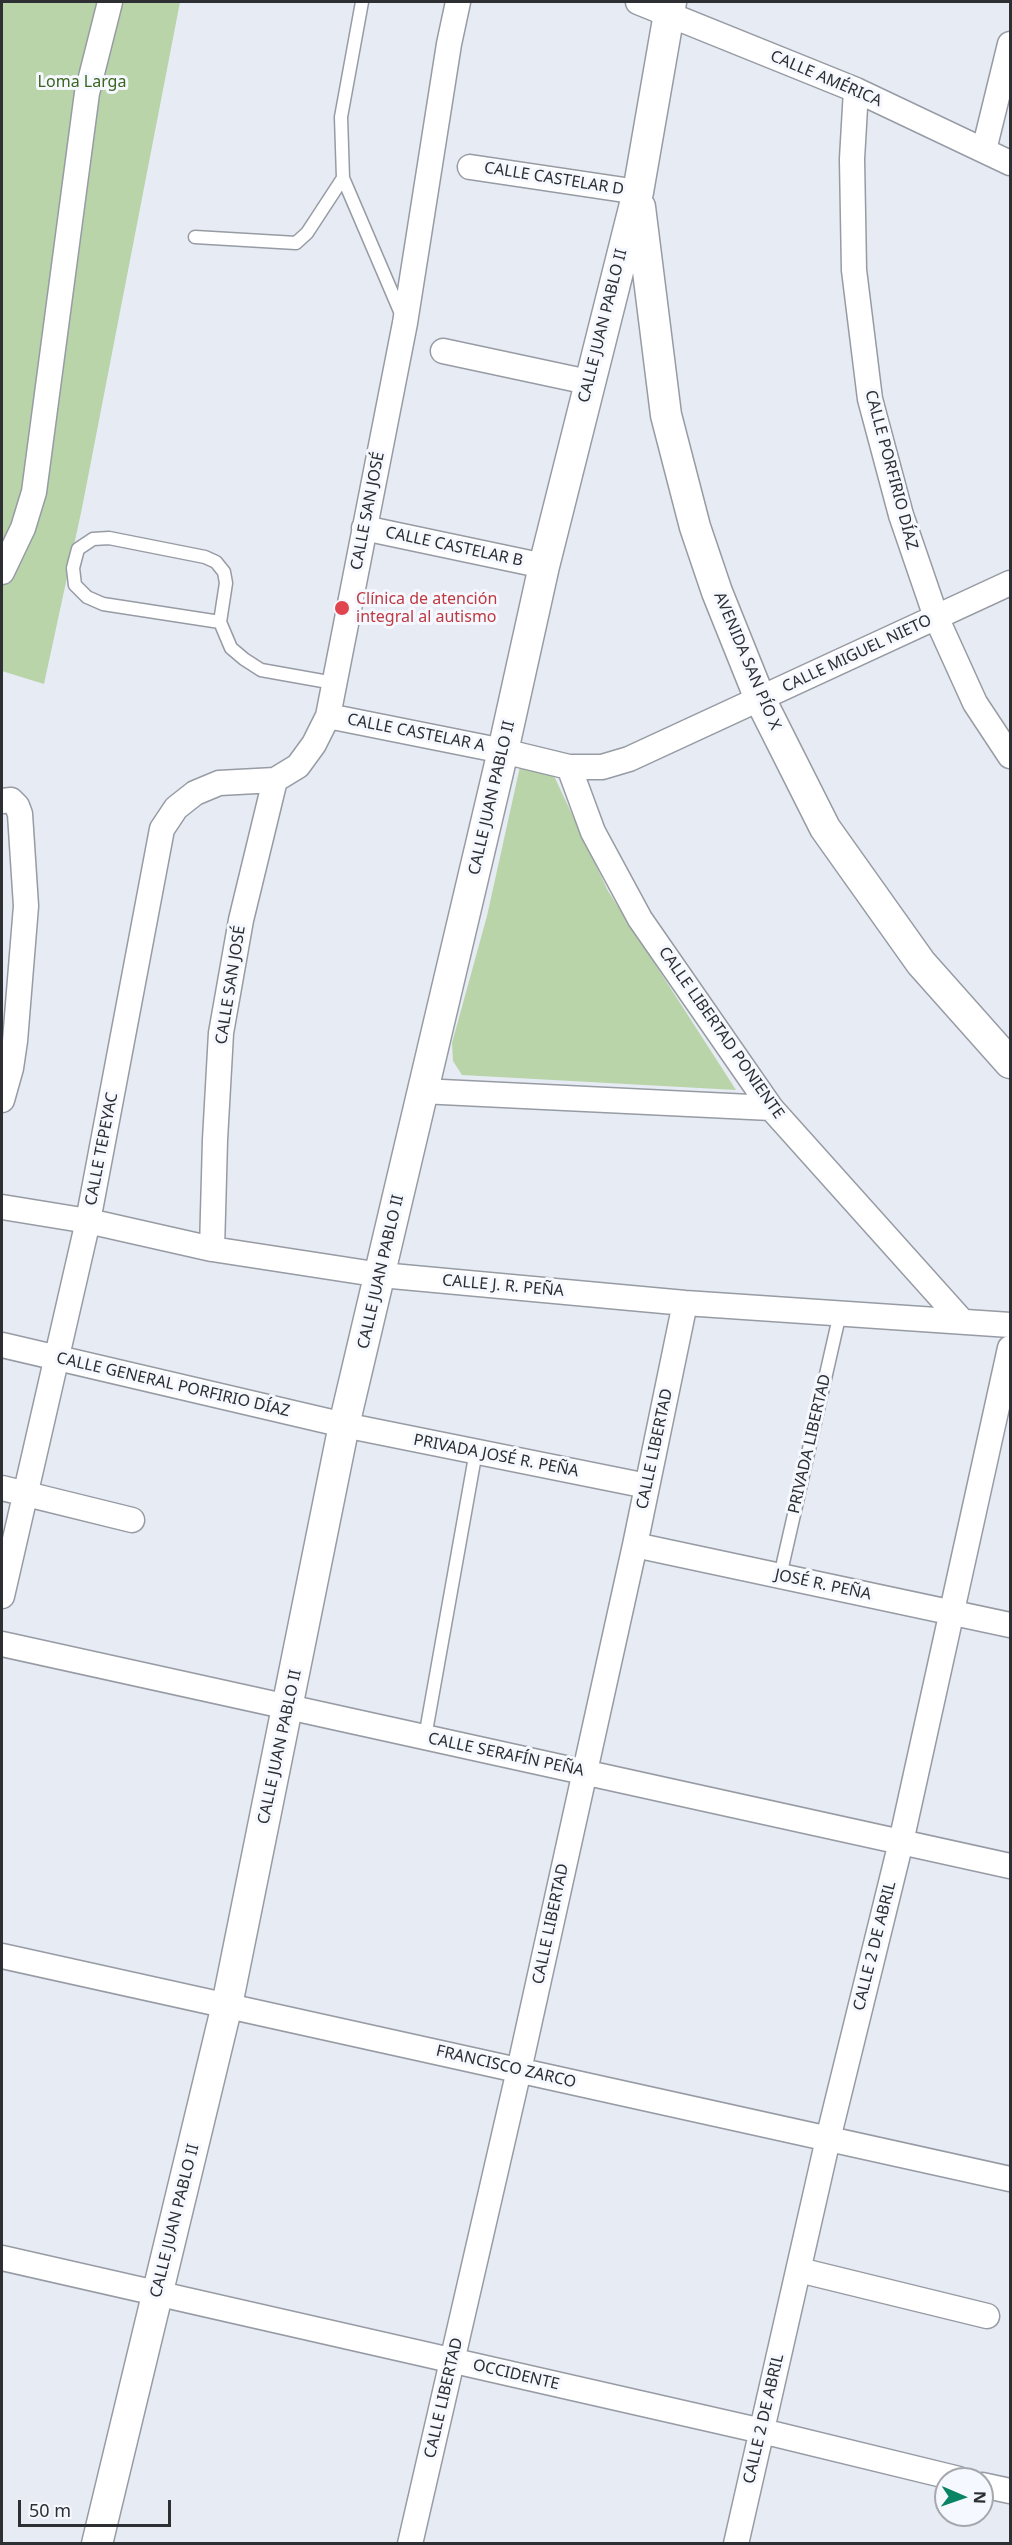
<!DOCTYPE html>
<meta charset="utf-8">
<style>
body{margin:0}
#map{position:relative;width:1012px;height:2545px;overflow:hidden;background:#e6ebf4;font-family:"Noto Sans",sans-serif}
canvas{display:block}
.frame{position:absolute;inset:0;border:3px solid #2d2f32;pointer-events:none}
.north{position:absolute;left:934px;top:2467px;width:60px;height:60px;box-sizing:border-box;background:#f5f8fe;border:2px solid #a5a8ac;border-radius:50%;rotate:92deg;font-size:16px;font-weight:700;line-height:24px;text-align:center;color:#2d2f32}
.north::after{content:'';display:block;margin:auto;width:21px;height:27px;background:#098465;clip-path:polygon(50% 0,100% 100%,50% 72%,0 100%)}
.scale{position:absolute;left:18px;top:2500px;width:153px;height:27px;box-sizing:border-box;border:3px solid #2d2f32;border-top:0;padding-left:8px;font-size:18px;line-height:21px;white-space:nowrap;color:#2d2f32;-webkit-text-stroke:4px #f5f8fe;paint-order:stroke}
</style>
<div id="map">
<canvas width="1012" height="2545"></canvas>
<div class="frame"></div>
<div class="north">N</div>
<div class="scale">50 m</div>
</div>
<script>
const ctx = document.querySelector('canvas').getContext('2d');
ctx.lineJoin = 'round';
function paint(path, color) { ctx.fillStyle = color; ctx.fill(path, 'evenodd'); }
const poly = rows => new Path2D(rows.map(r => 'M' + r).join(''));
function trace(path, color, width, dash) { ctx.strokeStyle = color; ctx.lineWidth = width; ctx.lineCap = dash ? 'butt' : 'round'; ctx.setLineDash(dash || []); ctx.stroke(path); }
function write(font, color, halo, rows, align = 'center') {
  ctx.font = font + ' "Noto Sans",sans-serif'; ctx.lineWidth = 6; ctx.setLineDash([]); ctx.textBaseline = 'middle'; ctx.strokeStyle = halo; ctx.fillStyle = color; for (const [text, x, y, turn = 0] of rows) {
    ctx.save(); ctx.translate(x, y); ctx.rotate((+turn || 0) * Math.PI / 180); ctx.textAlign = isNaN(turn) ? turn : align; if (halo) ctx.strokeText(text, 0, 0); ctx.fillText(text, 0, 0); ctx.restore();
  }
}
const green = poly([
 [2,2,180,2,82,508,44,684,2,671],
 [547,761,608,891,736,1090,462,1075,453,1061,452,1043,487,916,521,762]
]);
const service = poly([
 [362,2,341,117,343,178,402,316],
 [195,237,296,243,307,233,343,178],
 [220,622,103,604,87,597,75,585,73,568,78,549,93,539,109,538,205,557,216,562,224,572,226,583,220,622,231,648,244,659,261,670,334,683],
 [780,1576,840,1313],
 [425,1737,476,1451]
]);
const minor = poly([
 [638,2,856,90,1010,163],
 [856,90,852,159,854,270,870,399,901,515,936,617,975,703,1010,756],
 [984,150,1010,44],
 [470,167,638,192],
 [443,351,588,382],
 [364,528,544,566],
 [2,572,23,528,34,492,87,93,110,2],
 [328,716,503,751,569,767,602,767,629,759,1010,583],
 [569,767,593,832,640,919,771,1108,962,1321],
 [2,801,11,800,17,806,20,814,26,906,15,1041,11,1068,2,1100],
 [421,1091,771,1108],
 [2,1207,88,1221,212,1249,381,1275,685,1303,1010,1325],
 [212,1249,215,1140,221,1033,241,920,275,780,298,766,314,744,328,716,405,323,449,44,458,2],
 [2,1345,344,1425,647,1486],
 [2,1488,132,1520],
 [635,1545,1010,1625],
 [2,1596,88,1221,162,829,176,808,195,793,219,783,275,780],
 [2,1644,1010,1866],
 [2,1956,1010,2179],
 [2,2258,762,2431,959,2479],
 [799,2270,987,2316],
 [982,2485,1010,2491],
 [410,2544,519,2070,635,1545,685,1303],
 [736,2544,828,2139,901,1842,1010,1348]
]);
const tertiary = poly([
 [640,207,666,415,695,527,717,592,760,699,825,828,921,963,1010,1063],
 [97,2544,227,2005,344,1425,503,751,544,566,638,192,671,2]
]);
const markers = [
 [342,608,8,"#e0444e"]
];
const streetNames = [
 ["CALLE AMÉRICA",826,79,23],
 ["CALLE CASTELAR D",554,179,9],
 ["CALLE JUAN PABLO II",603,326,-76],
 ["CALLE PORFIRIO DÍAZ",891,470,75],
 ["CALLE SAN JOSÉ",368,511,-79],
 ["CALLE CASTELAR B",454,547,12],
 ["CALLE MIGUEL NIETO",857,654,-25],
 ["AVENIDA SAN PÍO X",747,661,67],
 ["CALLE CASTELAR A",416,733,11],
 ["CALLE JUAN PABLO II",492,798,-77],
 ["CALLE SAN JOSÉ",231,985,-81],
 ["CALLE LIBERTAD PONIENTE",721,1033,55],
 ["CALLE TEPEYAC",102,1149,-79],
 ["CALLE JUAN PABLO II",381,1272,-77],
 ["CALLE J. R. PEÑA",503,1286,5],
 ["CALLE GENERAL PORFIRIO DÍAZ",173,1385,13],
 ["PRIVADA LIBERTAD",810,1444,-77],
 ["CALLE LIBERTAD",655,1449,-78],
 ["PRIVADA JOSÉ R. PEÑA",496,1456,11],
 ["JOSÉ R. PEÑA",823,1585,12],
 ["CALLE JUAN PABLO II",280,1747,-78],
 ["CALLE SERAFÍN PEÑA",506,1755,12],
 ["CALLE LIBERTAD",551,1924,-78],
 ["CALLE 2 DE ABRIL",875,1946,-76],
 ["FRANCISCO ZARCO",506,2067,13],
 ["CALLE JUAN PABLO II",175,2221,-76],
 ["OCCIDENTE",516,2375,13],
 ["CALLE LIBERTAD",444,2398,-77],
 ["CALLE 2 DE ABRIL",764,2419,-77]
];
const parkNames = [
 ["Loma Larga",82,82]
];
const healthNames = [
 ["Clínica de atención",356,599],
 ["integral al autismo",356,617]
];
paint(green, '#b8d4a8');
trace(service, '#979ba4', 15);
trace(minor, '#979ba4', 27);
trace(tertiary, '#979ba4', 33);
trace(service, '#fff', 12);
trace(minor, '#fff', 24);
trace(tertiary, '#fff', 30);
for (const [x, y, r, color] of markers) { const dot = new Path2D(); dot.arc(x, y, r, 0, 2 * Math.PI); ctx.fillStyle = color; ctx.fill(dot); trace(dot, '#f5f8fe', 2); }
write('16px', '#2d2f32', '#f5f8fe', streetNames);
write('16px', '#3c641e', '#f5f8fe', parkNames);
write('16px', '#be3a42', '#f5f8fe', healthNames, 'left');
</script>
